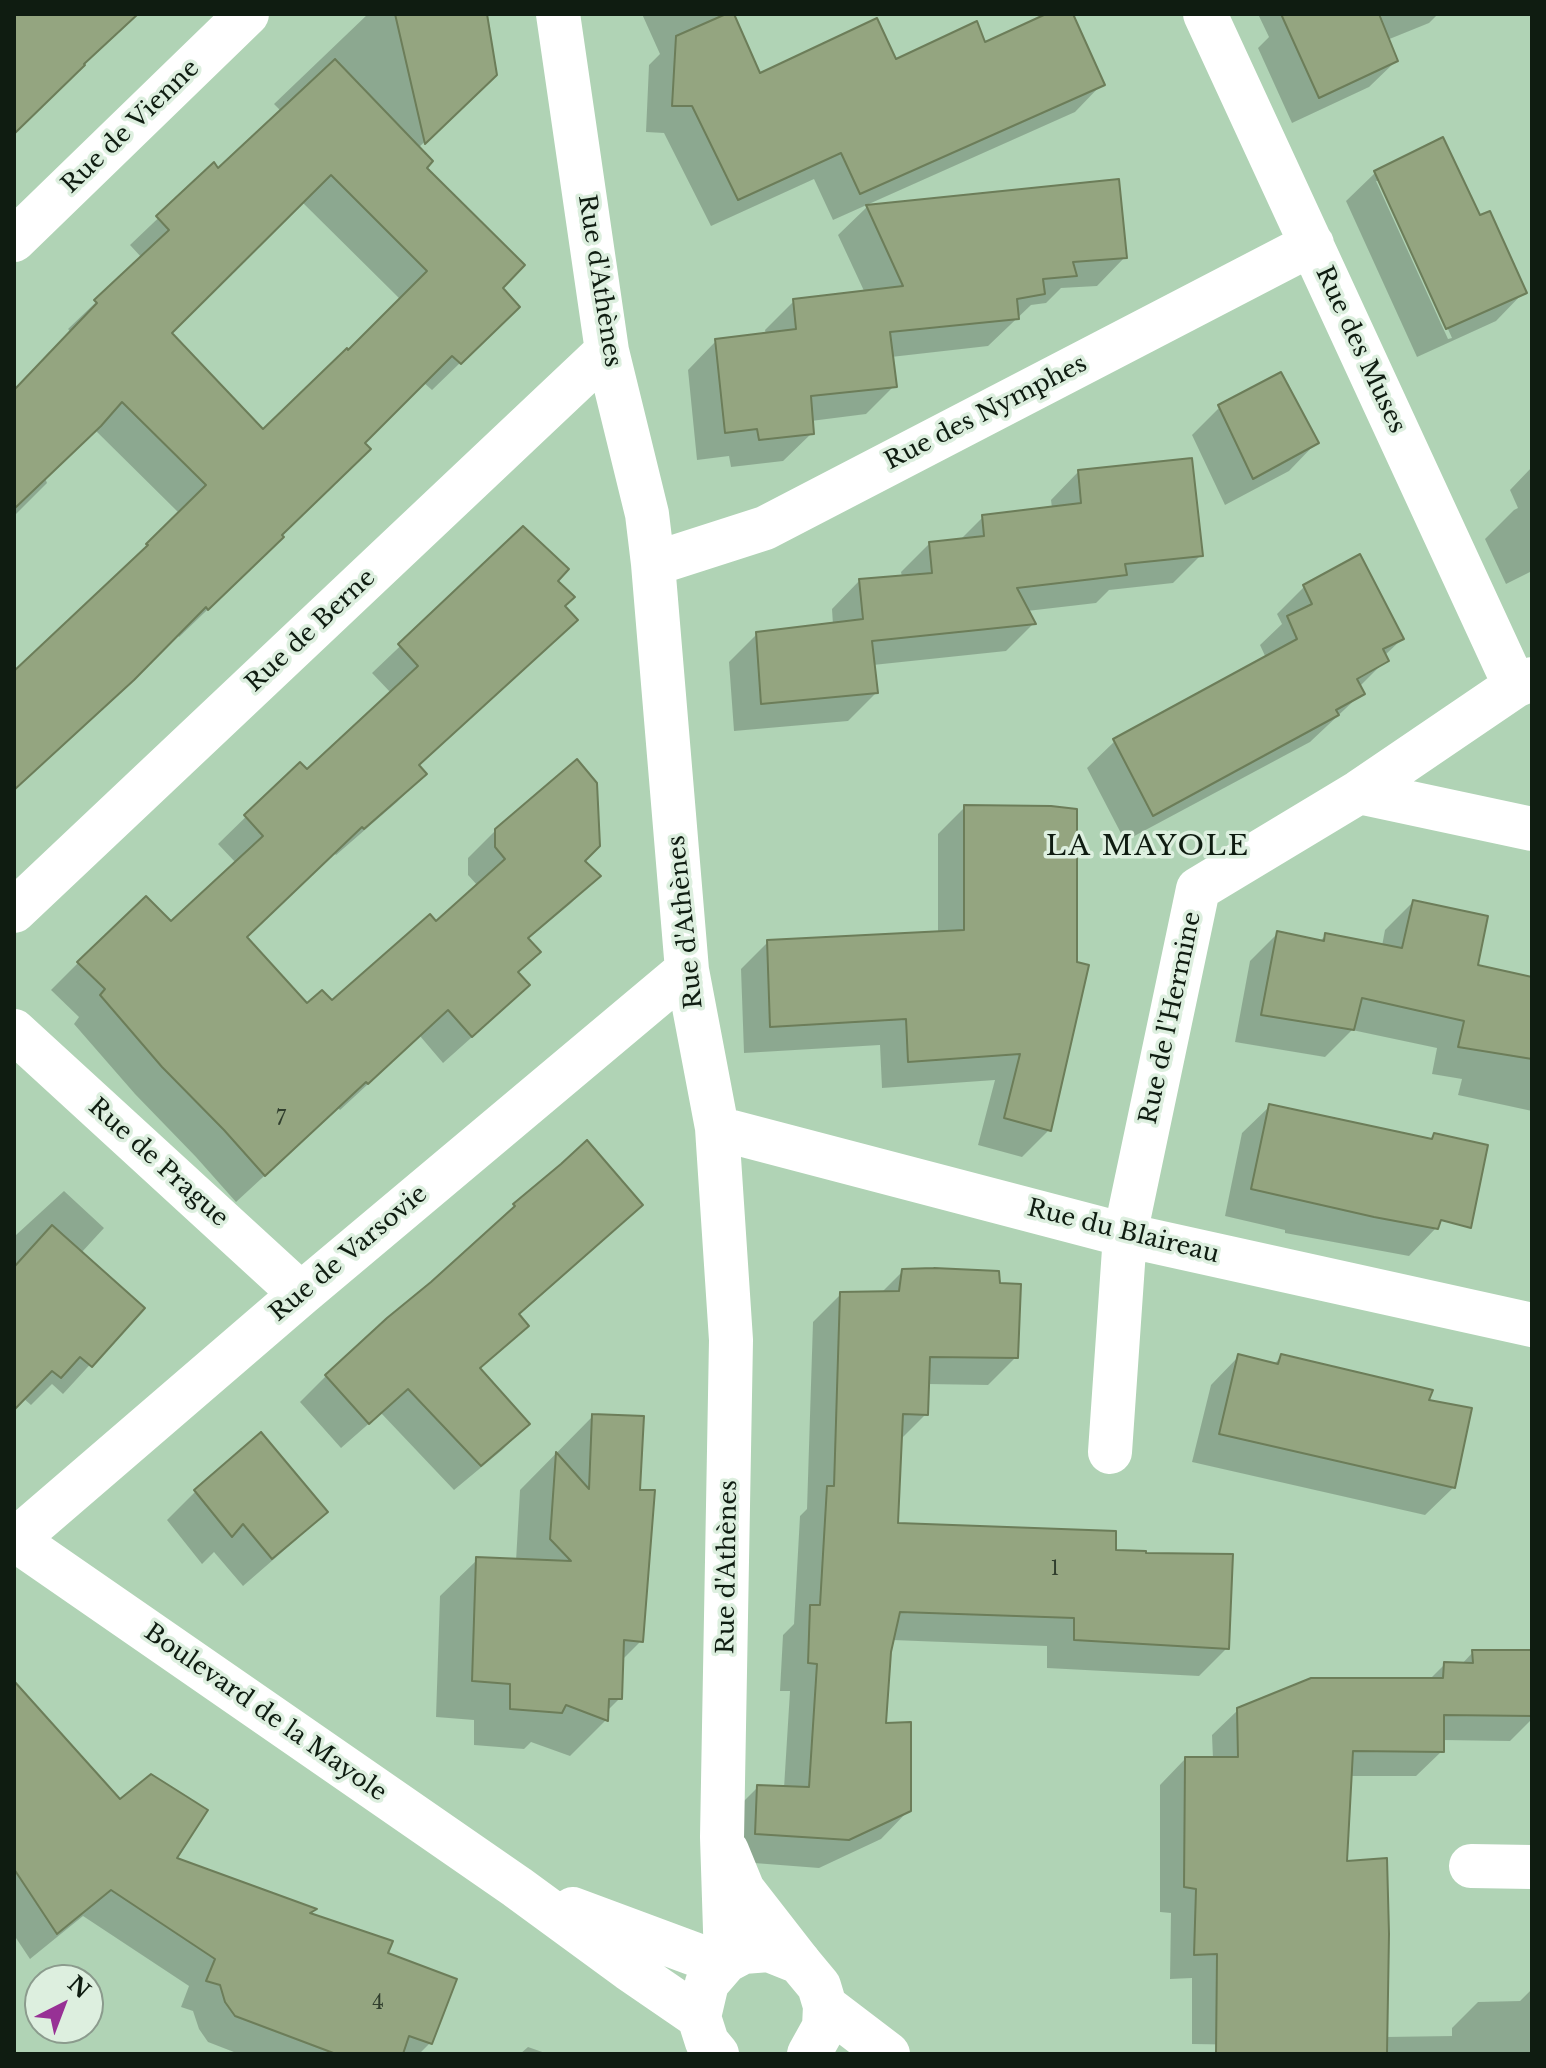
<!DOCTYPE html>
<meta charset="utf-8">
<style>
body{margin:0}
#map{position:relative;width:1546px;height:2068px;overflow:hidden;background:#b0d3b5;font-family:"Libre Baskerville",serif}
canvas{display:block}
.frame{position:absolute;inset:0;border:16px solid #0f1c11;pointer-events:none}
.north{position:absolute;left:24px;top:1964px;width:80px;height:80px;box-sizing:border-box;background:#ddefdf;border:2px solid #8b9b8d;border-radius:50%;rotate:42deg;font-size:22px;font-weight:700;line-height:32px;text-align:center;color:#0f1c11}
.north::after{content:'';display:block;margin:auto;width:28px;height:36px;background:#973195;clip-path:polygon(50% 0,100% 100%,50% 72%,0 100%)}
</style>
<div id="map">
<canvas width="1546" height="2068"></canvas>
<div class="frame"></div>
<div class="north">N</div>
</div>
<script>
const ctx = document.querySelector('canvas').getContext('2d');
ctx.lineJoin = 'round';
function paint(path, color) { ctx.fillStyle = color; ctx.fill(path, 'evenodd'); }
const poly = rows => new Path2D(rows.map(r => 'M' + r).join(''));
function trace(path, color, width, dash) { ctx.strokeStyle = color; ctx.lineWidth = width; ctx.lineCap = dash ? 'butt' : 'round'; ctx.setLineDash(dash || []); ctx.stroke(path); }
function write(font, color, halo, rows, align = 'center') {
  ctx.font = font + ' "Libre Baskerville",serif'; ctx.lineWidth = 7; ctx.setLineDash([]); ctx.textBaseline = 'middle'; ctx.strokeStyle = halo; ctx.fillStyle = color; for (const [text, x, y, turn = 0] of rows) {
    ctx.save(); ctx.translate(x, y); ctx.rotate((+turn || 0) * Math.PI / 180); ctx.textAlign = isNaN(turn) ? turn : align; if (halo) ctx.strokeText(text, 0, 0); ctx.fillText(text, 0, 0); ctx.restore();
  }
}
const shadow = poly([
 [368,14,485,14,467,102,418,148,424,168,500,288,490,334,432,390,423,382,362,444,254,565,179,637,177,634,77,733,14,790,14,674,180,514,95,430,45,478,47,483,14,516,14,391,71,332,68,329,142,258,130,245,214,165,218,171,281,111,274,104],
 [302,202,401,300,263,432,169,333],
 [642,14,732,14,759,75,895,62,984,44,1051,14,1070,14,1102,84,1075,112,833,220,814,179,711,226,664,133,646,132,649,65,660,54],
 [1258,14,1438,14,1429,23,1387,40,1396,61,1369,87,1292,123,1258,48,1269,37],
 [1375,173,1524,292,1496,321,1417,357,1346,201],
 [1376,181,1381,181,1452,338,1448,339],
 [1117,181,1125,257,1097,286,1061,288,1046,303,1031,305,988,346,891,357,894,386,866,414,811,421,812,433,783,461,731,467,729,456,697,460,688,370,716,341,766,335,765,330,794,301,865,293,838,235,867,207],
 [1220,407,1316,443,1289,471,1225,505,1192,435],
 [1532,467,1532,571,1506,584,1485,539,1514,510,1518,508,1510,490],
 [1079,471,1201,555,1173,583,1109,590,1096,603,1027,611,1034,623,1006,651,873,665,876,693,848,721,734,731,729,662,757,634,833,625,832,609,860,580,902,577,901,572,929,544,959,541,983,517,1052,508,1051,500],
 [523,529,417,766,424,774,397,802,336,855,334,853,245,938,307,1005,332,1003,436,924,478,886,468,875,468,858,496,830,582,861,598,876,570,904,527,940,516,973,527,985,499,1013,443,1063,420,1036,340,1110,338,1108,236,1202,196,1157,135,1094,74,1024,79,1017,51,990,78,963,170,923,236,863,218,844,300,764,307,772,391,693,372,673],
 [1304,587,1402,639,1384,656,1386,660,1359,687,1362,693,1310,742,1125,841,1087,768,1115,741,1266,658,1260,645,1282,624,1277,614],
 [965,807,1049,1130,1022,1157,978,1145,995,1080,882,1088,880,1045,744,1053,741,969,768,942,938,933,938,834],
 [1413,902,1476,966,1532,979,1532,1111,1458,1095,1462,1079,1432,1074,1437,1048,1352,1030,1325,1057,1235,1042,1250,961,1278,933,1319,942,1326,935,1382,946,1385,930],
 [1270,1106,1436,1228,1409,1256,1285,1233,1285,1230,1225,1216,1242,1133],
 [563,1166,640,1205,614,1231,518,1316,527,1325,479,1370,528,1424,502,1450,454,1490,381,1413,341,1448,300,1402,326,1376,489,1232,514,1206],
 [64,1191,104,1228,81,1253,142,1308,63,1394,52,1384,31,1405,23,1398,14,1407,14,1233,16,1235],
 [903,1271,1016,1357,988,1385,927,1384,926,1414,900,1440,896,1525,1114,1552,1227,1648,1199,1676,1047,1668,1047,1646,892,1640,884,1725,909,1810,881,1839,819,1868,728,1861,730,1815,758,1787,784,1788,790,1691,780,1691,783,1635,794,1624,800,1516,807,1509,813,1322,841,1294,880,1294],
 [1239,1356,1273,1365,1282,1356,1427,1401,1454,1487,1425,1515,1192,1462,1211,1385],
 [593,1416,638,1492,641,1641,621,1661,620,1698,606,1712,606,1720,570,1756,531,1742,524,1749,474,1745,474,1720,436,1717,440,1596,477,1560,516,1561,520,1490],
 [196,1491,325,1512,296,1540,243,1586,214,1552,202,1564,167,1520],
 [1473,1652,1532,1652,1532,1719,1510,1741,1442,1740,1442,1751,1416,1776,1349,1776,1345,1863,1385,2037,1452,2036,1452,2028,1478,2002,1520,2001,1532,1989,1532,2054,1255,2054,1254,2045,1192,2044,1192,1978,1170,1979,1171,1913,1160,1912,1160,1785,1185,1759,1213,1759,1212,1735,1238,1710,1429,1680,1445,1664,1461,1665],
 [14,1684,174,1859,313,1910,309,1914,385,1954,430,2043,419,2054,239,2054,208,2042,199,2029,193,2011,181,2007,189,1986,83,1916,30,1959,14,1935],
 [528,2047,548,2054,520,2054]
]);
const building = poly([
 [14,14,138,14,84,64,85,65,14,134,14,14],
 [395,14,487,14,497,75,425,144,395,14],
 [726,14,734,14,760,73,877,18,896,59,977,21,985,42,1046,14,1073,14,1105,85,860,194,841,153,738,200,692,106,672,106,676,36,726,14],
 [1281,14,1379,14,1398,61,1319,98,1281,14],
 [335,59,433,161,427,168,525,265,503,288,520,307,461,364,452,356,365,443,371,449,282,535,284,537,208,610,206,607,134,680,14,790,14,671,148,545,146,544,206,485,122,402,101,426,14,509,14,390,97,303,94,300,169,230,156,216,214,162,218,168,335,59],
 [331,175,427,271,348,350,347,348,263,429,172,333,331,175],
 [1443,137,1480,215,1490,211,1527,293,1446,329,1374,171,1443,137],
 [1119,179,1127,258,1073,262,1077,276,1043,279,1045,294,1017,299,1019,319,890,332,897,387,811,396,814,434,759,440,757,429,725,433,715,339,796,329,793,299,903,286,866,205,1119,179],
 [1281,372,1319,443,1253,479,1218,405,1281,372],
 [1192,458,1203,556,1125,564,1127,575,1017,588,1036,624,872,641,878,693,761,704,756,632,863,619,859,579,932,573,929,542,984,536,982,515,1081,503,1078,470,1192,458],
 [523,526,569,569,558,581,575,597,565,606,578,620,419,765,427,774,364,829,362,827,247,937,307,1003,322,990,332,1000,430,914,436,921,505,859,495,847,495,829,577,759,597,783,600,846,585,861,601,876,528,938,541,952,518,972,530,985,472,1037,448,1010,368,1084,366,1082,265,1176,224,1130,162,1067,100,995,105,989,77,962,146,896,171,921,263,836,244,815,300,762,307,769,418,666,398,644,523,526],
 [1360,554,1404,639,1383,649,1389,661,1357,679,1365,694,1336,710,1339,715,1153,816,1113,739,1297,639,1287,616,1312,604,1303,585,1360,554],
 [964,805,1051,806,1077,809,1077,962,1089,965,1051,1131,1004,1118,1020,1054,908,1062,906,1019,770,1027,767,940,964,930,964,805],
 [1413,900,1488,916,1478,965,1532,977,1532,1059,1458,1047,1464,1021,1362,998,1354,1030,1261,1015,1277,931,1324,941,1325,933,1402,948,1413,900],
 [1269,1104,1432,1139,1434,1133,1488,1145,1471,1228,1441,1220,1438,1229,1374,1217,1251,1189,1269,1104],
 [587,1140,643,1205,519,1314,529,1326,480,1368,530,1424,481,1466,408,1389,369,1424,325,1375,387,1318,431,1282,515,1206,513,1204,561,1164,587,1140],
 [52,1225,145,1308,92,1367,80,1357,61,1378,52,1371,14,1410,14,1267,52,1225],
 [934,1268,999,1271,1000,1283,1021,1284,1018,1358,930,1357,928,1415,903,1414,898,1523,1116,1531,1116,1550,1146,1551,1146,1553,1233,1554,1229,1649,1074,1640,1074,1618,900,1612,891,1652,886,1723,911,1722,911,1811,849,1840,755,1834,757,1785,809,1787,817,1664,808,1663,810,1605,820,1605,827,1486,834,1486,840,1292,899,1291,902,1269,934,1268],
 [1238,1354,1278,1364,1281,1354,1433,1390,1429,1400,1472,1408,1455,1488,1219,1434,1238,1354],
 [592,1414,644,1416,640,1490,655,1490,643,1642,624,1640,622,1699,609,1699,608,1721,566,1705,562,1713,510,1709,510,1684,472,1681,476,1557,571,1561,550,1539,556,1452,589,1489,592,1414],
 [261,1432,328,1512,272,1559,243,1524,232,1537,194,1490,261,1432],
 [1472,1650,1532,1650,1532,1716,1444,1715,1444,1752,1353,1751,1347,1861,1387,1858,1389,1934,1387,2054,1216,2054,1217,1954,1194,1955,1196,1889,1184,1887,1185,1757,1238,1757,1237,1708,1311,1678,1443,1678,1444,1662,1473,1663,1472,1650],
 [14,1681,120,1799,151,1774,208,1810,177,1858,317,1909,310,1913,393,1941,388,1953,457,1979,432,2044,409,2036,403,2054,336,2054,235,2016,225,2002,220,1985,206,1981,215,1959,111,1890,57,1934,14,1869,14,1681]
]);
const street = poly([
 [558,14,607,351,647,514,653,564,687,970,717,1128,731,1340,722,1837,726,1961],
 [1205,14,1515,686],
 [14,240,247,14],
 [653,564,765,528,1312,244],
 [1359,792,1532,829],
 [14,911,607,351],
 [14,1031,301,1294],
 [717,1128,1125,1235,1532,1325],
 [1110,1452,1125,1235,1198,889,1359,792,1515,686,1532,679],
 [14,1541,301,1294,687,970],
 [727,1851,743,1890,799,1962],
 [1471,1866,1532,1867]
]);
const secondary = poly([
 [14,1539,517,1887,629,1969,699,2017],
 [573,1909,721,1964],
 [825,2006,888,2054],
 [717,2054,707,2042,699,2017,707,1983,726,1961,743,1952,769,1950,799,1962,819,1986,825,2006,824,2027,809,2054]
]);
const numberNames = [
 ["7",281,1119],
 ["1",1055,1569],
 ["4",378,2003]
];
const streetNames = [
 ["Rue de Vienne",131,127,-44],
 ["Rue d'Athènes",599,281,81],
 ["Rue des Muses",1360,350,65],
 ["Rue des Nymphes",986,413,-27],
 ["Rue de Berne",311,631,-43],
 ["Rue d'Athènes",686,922,-96],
 ["Rue de l'Hermine",1171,1018,-78],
 ["Rue de Prague",158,1163,42],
 ["Rue du Blaireau",1123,1232,14],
 ["Rue de Varsovie",349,1254,-40],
 ["Rue d'Athènes",728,1567,-89],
 ["Boulevard de la Mayole",265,1713,35]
];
const quarterNames = [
 ["LA MAYOLE",1148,847]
];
paint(shadow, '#0003');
paint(building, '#94a580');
trace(building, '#6c7d59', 2);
trace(street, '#fff', 44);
trace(secondary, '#fff', 44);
write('20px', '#303e2d', null, numberNames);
write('24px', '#0f1c11', '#ddefdf', streetNames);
ctx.letterSpacing = '2px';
write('28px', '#0f1c11', '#ddefdf', quarterNames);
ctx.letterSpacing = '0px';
</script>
